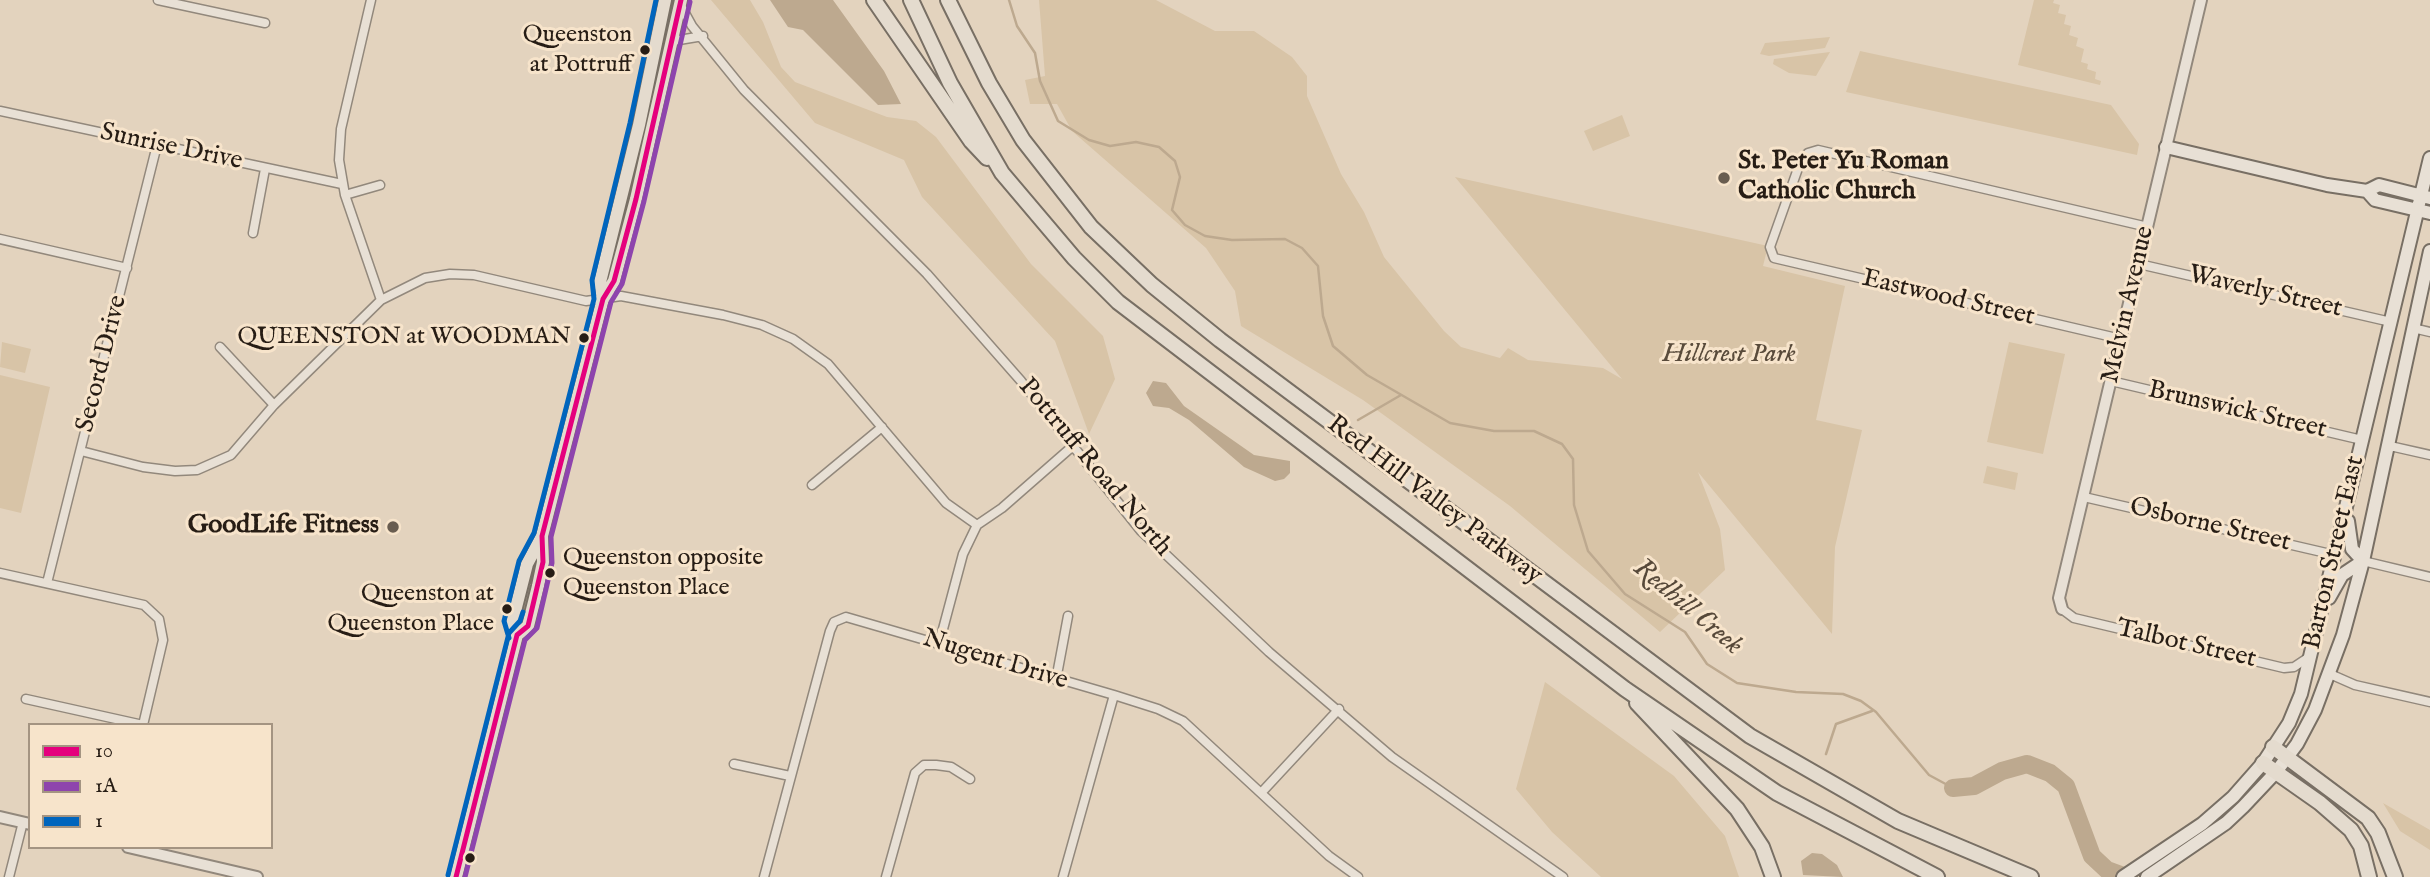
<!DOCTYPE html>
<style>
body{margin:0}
#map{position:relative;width:2430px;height:877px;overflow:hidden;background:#e3d3be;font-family:"IM FELL English",serif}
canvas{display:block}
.legend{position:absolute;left:28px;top:723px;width:245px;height:126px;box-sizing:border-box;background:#f7e4cb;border:2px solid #a49482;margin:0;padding:9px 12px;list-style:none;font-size:21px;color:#271d15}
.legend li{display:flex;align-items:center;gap:14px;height:35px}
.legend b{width:35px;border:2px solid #a49482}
</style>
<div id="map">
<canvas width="2430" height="877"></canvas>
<ul class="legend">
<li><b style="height:9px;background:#e5007d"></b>10</li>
<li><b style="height:9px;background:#8e44ad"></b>1A</li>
<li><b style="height:9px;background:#0065bd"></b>1</li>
</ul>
</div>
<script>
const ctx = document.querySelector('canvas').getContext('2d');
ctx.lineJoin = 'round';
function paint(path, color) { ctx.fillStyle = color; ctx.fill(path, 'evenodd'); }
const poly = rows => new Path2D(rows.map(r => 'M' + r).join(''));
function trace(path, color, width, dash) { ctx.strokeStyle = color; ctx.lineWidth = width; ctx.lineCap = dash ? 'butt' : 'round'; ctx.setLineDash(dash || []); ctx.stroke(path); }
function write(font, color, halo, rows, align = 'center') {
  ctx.font = font + ' "IM FELL English",serif'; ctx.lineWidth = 6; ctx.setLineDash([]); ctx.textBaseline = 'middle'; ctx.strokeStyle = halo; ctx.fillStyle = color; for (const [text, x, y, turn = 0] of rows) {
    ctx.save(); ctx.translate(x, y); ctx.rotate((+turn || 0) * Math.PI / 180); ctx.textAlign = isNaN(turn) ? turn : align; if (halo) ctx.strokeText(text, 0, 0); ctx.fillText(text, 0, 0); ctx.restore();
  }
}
const green = poly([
 [711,0,750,0,763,22,781,67,795,82,887,117,916,121,936,137,1031,264,1103,336,1115,379,1089,434,1055,341,922,197,904,160,815,123],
 [1039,0,1156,0,1215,31,1254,31,1292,57,1307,76,1307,96,1341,174,1364,212,1384,257,1444,331,1461,347,1500,358,1508,348,1528,360,1603,368,1622,379,1455,177,1768,246,1763,266,1845,286,1816,420,1862,430,1835,547,1832,634,1698,472,1720,529,1725,570,1660,632,1510,506,1363,400,1241,326,1235,291,1206,248,1072,131,1057,104,1030,104,1025,80,1045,76],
 [2034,0,2054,0,2053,3,2060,5,2058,13,2066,15,2064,24,2071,26,2069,35,2078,38,2076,46,2084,49,2081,62,2088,64,2087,69,2096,72,2095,79,2101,81,2100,85,2018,65],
 [1830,37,1825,48,1769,56,1760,54,1765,43],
 [1860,51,2111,105,2139,144,2137,155,1846,92],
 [1830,52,1816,76,1789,73,1773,64,1774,59],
 [1622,115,1630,136,1593,151,1584,131],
 [2,342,31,349,25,373,0,367],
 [2009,342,2065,354,2043,454,1987,442],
 [0,375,50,387,21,513,0,508],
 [1987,466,2018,473,2015,490,1983,483],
 [1545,682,1674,776,1725,836,1739,877,1601,877,1552,832,1516,789],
 [2383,803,2430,830,2430,850,2400,831]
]);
const water = poly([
 [770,0,833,0,884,71,901,104,878,105,803,30,788,27],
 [1153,381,1166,383,1184,406,1254,455,1290,461,1290,473,1284,479,1275,481,1244,467,1189,420,1169,408,1153,406,1146,393],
 [1812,853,1822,854,1837,865,1843,877,1803,875,1801,861]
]);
const stream = poly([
 [1009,0,1017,26,1035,53,1040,81,1058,121,1089,140,1110,146,1136,142,1159,147,1175,161,1180,177,1172,210,1185,225,1205,236,1232,240,1285,239,1302,248,1318,266,1323,316,1333,346,1367,375,1450,423,1494,431,1534,431,1562,444,1573,459,1574,505,1588,551,1625,594,1685,632,1707,664,1737,683,1796,692,1843,694,1861,701,1876,712,1929,775,1953,788],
 [1358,420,1401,395],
 [1826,754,1836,724,1872,711]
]);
const river = poly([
 [1953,788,1974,786,2002,771,2027,764,2050,773,2066,786,2092,856,2107,870,2126,877]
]);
const minor = poly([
 [158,0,265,23],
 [371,0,341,129,339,160,345,195,381,300],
 [681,6,692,26,744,90,927,274,1021,381,1141,531,1269,652,1392,757,1563,877],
 [673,41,703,36],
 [0,111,342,184],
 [345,195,380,185],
 [253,233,265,169],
 [0,239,127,268],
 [2139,264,2391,322],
 [2413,328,2430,332],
 [2121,339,1774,258,1770,247,1801,160,1808,153,1818,150,2148,227],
 [220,347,274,405],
 [2111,381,2362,440],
 [2390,446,2430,455],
 [81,451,143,467,175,471,197,470,231,455,274,405,381,300,425,278,450,274,474,275,586,301,621,296,723,315,762,325,793,339,828,364,946,503,977,525],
 [812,485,882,427],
 [2084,497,2335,555],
 [2363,561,2430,577],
 [0,573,144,605,159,619,163,640,143,725],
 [47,583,157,145],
 [2062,609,2074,618,2284,668,2294,667,2309,657],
 [939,644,963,554,977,525,1002,508,1074,445],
 [2330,674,2355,685,2430,702],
 [1056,680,1068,616],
 [26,699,143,725],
 [734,764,790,776],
 [1261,793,1339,709],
 [9,877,23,822],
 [764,877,830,631,834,622,846,617,1114,695,1158,709,1183,721,1329,856,1358,877],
 [886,877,915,773,924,765,936,765,951,767,970,779],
 [1063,877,1114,695]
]);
const tertiary = poly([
 [2062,609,2059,598,2201,0],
 [0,817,30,824],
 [128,847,257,877]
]);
const secondary = poly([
 [2166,147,2327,185,2367,191,2379,185,2430,198],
 [2367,191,2375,200,2430,213],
 [2348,521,2352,549,2363,561],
 [2329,598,2342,575,2363,561],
 [2123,877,2202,824,2233,797,2263,763,2289,723,2301,694,2430,158],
 [2147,877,2226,823,2243,807,2276,772,2297,744,2315,710,2343,635,2363,561,2430,251]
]);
const primary = poly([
 [603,299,614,281,636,199,681,0],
 [517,635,512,623,527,564,542,536,600,310,603,299,600,282,639,125,665,0],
 [456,877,517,635,528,626,538,586,543,562,542,536]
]);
const motorway = poly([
 [874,0,971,141,987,158],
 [911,0,950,83,1002,173,1074,258,1118,302,1625,689,1777,793,1937,877],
 [948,0,989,83,1023,140,1091,227,1152,285,1220,340,1750,736,1898,821,2031,877],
 [1637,703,1737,809,1762,847,1773,877],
 [2273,747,2368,818,2378,833,2395,877],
 [2263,763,2320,803,2351,830,2361,846,2369,877]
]);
const bus1 = poly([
 [456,877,517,635,528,626,543,562,542,536,603,299,614,281,636,199,681,0]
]);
const bus2 = poly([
 [465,877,525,640,537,628,552,563,551,537,611,302,622,284,644,201,690,2]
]);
const bus3 = poly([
 [509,638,504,621,519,561,534,533,594,299,592,280,630,123,656,0],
 [448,875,509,633,520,621,523,612]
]);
const markers = [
 [645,50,6,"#271d15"],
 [1724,178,7,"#695d50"],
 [584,338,6,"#271d15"],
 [393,527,7,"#695d50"],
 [550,573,6,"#271d15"],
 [507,609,6,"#271d15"],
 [470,858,6,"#271d15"]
];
const busNames = [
 ["Queenston",632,36],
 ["at Pottruff",632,66],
 ["QUEENSTON at WOODMAN",571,338],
 ["Queenston opposite",563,559,"left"],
 ["Queenston Place",563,589,"left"],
 ["Queenston at",494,595],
 ["Queenston Place",494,625]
];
const streetNames = [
 ["Sunrise Drive",171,148,12],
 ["Waverly Street",2265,293,13],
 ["Eastwood Street",1948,299,13],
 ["Melvin Avenue",2129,305,-77],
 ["Secord Drive",103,364,-76],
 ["Brunswick Street",2237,411,13],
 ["Pottruff Road North",1094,468,50],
 ["Red Hill Valley Parkway",1434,501,37],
 ["Osborne Street",2210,526,13],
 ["Barton Street East",2335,553,-77],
 ["Talbot Street",2186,645,13],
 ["Nugent Drive",995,661,17]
];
const poiNames = [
 ["St. Peter Yu Roman",1738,163],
 ["Catholic Church",1738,193],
 ["GoodLife Fitness",379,527,"right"]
];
const parkNames = [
 ["Hillcrest Park",1729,356]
];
const waterNames = [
 ["Redhill Creek",1687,608,40]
];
paint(green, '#d8c4a7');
paint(water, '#bda98f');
trace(stream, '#bda98f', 2.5);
trace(river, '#bda98f', 18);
trace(minor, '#92887c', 11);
trace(tertiary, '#92887c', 14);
trace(secondary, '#786f64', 16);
trace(primary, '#786f64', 16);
trace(motorway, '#786f64', 18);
trace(minor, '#e8e0d5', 8);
trace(tertiary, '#e8e0d5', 10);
trace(secondary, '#e8e0d5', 12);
trace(primary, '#e4dbce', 12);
trace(motorway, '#e4dbce', 14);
trace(bus1, '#e5007d', 5);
trace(bus2, '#8e44ad', 5);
trace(bus3, '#0065bd', 5);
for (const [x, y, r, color] of markers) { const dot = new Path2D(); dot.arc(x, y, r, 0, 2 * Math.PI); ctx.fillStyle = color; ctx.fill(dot); trace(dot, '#f7e4cb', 2.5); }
write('24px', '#271d15', '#f7e4cb', busNames, 'right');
write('26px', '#271d15', '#f7e4cb', streetNames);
write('bold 26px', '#271d15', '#f7e4cb', poiNames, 'left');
write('italic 26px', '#594b3b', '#f7e4cb', parkNames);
write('italic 28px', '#564839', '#f7e4cb', waterNames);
</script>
